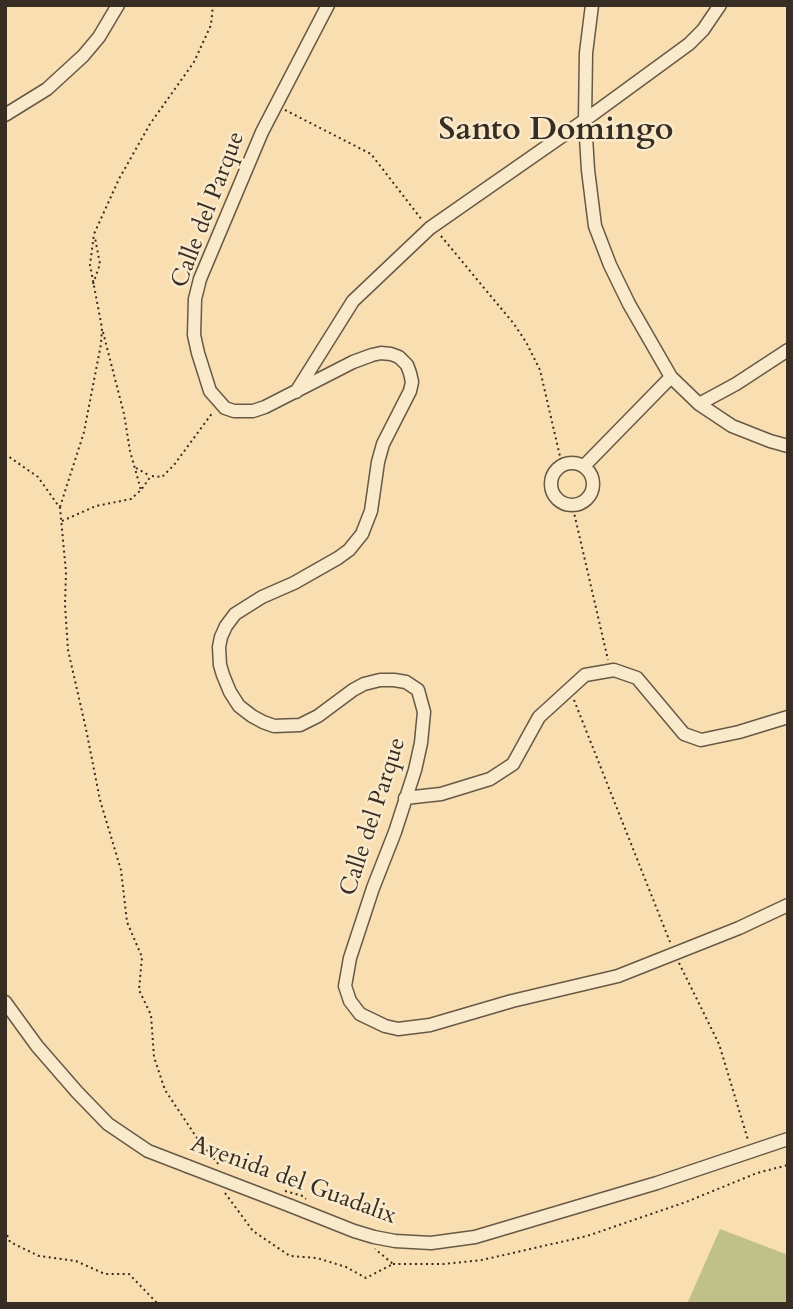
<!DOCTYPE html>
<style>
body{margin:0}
#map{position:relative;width:793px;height:1309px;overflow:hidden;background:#f8deb1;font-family:Cardo,serif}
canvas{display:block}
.frame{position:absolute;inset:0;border:7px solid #372d23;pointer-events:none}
</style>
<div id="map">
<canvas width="793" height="1309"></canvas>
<div class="frame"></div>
</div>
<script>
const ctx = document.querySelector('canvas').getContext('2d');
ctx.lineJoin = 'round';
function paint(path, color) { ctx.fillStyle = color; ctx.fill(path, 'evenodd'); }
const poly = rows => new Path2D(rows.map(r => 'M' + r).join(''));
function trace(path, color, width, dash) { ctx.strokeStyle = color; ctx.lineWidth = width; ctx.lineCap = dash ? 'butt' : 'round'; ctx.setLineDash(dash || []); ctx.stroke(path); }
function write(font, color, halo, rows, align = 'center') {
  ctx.font = font + ' Cardo,serif'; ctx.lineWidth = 5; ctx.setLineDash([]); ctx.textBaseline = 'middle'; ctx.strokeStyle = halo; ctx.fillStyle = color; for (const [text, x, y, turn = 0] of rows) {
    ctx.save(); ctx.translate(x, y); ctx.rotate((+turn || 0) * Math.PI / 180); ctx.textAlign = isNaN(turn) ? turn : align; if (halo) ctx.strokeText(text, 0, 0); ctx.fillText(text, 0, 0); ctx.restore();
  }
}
const green = poly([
 [720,1229,788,1255,788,1304,687,1304]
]);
const path = poly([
 [285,110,371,154,422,220],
 [441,236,514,324,526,342,540,370,562,465],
 [93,284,100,264,95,238],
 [103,332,124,414,130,451,141,490],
 [5,454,38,477,60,508,66,572,65,605,68,650,86,729,100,800,121,870,127,922,142,957,139,990,151,1015,154,1057,165,1090,199,1141,220,1166],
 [136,468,150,476],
 [572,504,608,660],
 [60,507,84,432,101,344,102,328,90,265,94,234,119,179,150,124,194,62,211,25,213,5],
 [62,521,96,506,131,499,141,490,151,476,162,477,174,465,213,412],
 [574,700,670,942],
 [679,963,719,1044,748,1140],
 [285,1191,303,1196,306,1199],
 [225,1193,253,1231,290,1256,317,1258,346,1267,366,1278,393,1264,375,1249],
 [5,1230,10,1242,39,1256,76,1261,105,1274,129,1274,158,1304],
 [393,1264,444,1264,482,1260,587,1236,686,1202,757,1173,788,1165]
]);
const street = poly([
 [328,5,262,132,200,279,195,299,194,335,198,353,210,391,225,408,234,411,253,411,265,407,353,362,372,355,381,353,391,354,399,357,407,365,410,373,412,382,410,391,383,444,378,462,371,511,362,534,349,550,338,558,294,583,262,597,235,614,226,626,221,637,219,647,220,665,223,675,230,692,239,706,252,716,263,722,274,726,300,725,318,716,353,690,364,684,380,680,394,680,406,682,418,690,424,712,421,743,415,770,395,832,373,888,350,958,345,986,350,1001,360,1014,385,1026,398,1029,430,1025,512,1001,618,976,739,928,788,905],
 [592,5,586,53,585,120,588,170,595,226,610,265,629,304,671,377,699,404,732,426,770,441,788,446],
 [5,115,47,89,83,56,99,37,118,5],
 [296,392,353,301,430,228,585,120,689,44,703,30,720,5],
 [699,404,736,384,788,350],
 '551 484a21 21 0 1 1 42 0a21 21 0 1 1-42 0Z',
 [584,466,671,377],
 [405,798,441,794,490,779,513,764,539,717,585,675,614,670,637,678,684,734,701,740,739,732,788,717],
 [5,1002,37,1046,77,1092,108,1124,148,1151,187,1166],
 [291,1206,354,1231,374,1237,395,1241,431,1243,475,1237,657,1183,788,1139]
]);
const streetBridge = poly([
 [187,1166,291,1206]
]);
const streetNames = [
 ["Calle del Parque",209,210,-69],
 ["Calle del Parque",374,817,-72],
 ["Avenida del Guadalix",293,1181,20]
];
const districtNames = [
 ["Santo Domingo",556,132]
];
paint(green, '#c0c089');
trace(street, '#675946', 15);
trace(path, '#372d23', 2, [2, 3.5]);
trace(street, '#faeacc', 12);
trace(streetBridge, '#675946', 15, []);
trace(streetBridge, '#faeacc', 12);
write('24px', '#372d23', '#faeacc', streetNames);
write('bold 32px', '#372d23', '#faeacc', districtNames);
</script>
